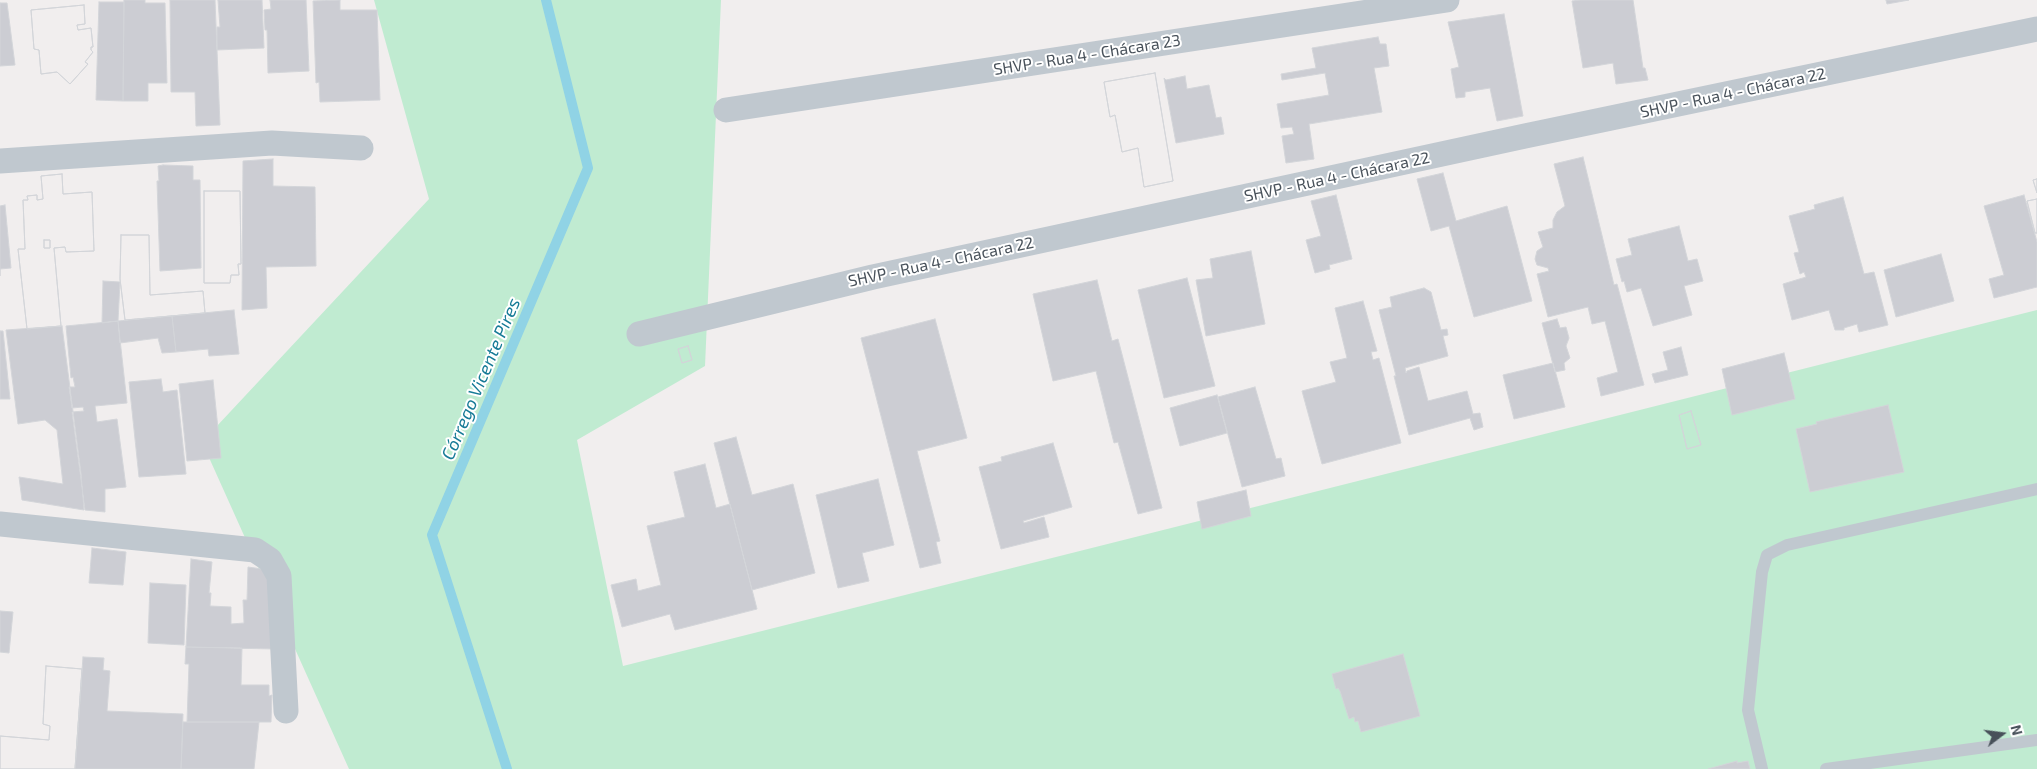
<!DOCTYPE html>
<meta charset="utf-8">
<style>
body{margin:0}
#map{position:relative;width:2037px;height:769px;overflow:hidden;background:#f1eeee;font-family:"Exo 2",sans-serif}
canvas{display:block}
.north{position:absolute;left:1977px;top:709px;width:50px;height:50px;-webkit-text-stroke:4px #fff;paint-order:stroke;rotate:75deg;font-size:14px;font-weight:700;line-height:20px;text-align:center;color:#48515a}
.north::after{content:'';display:block;margin:auto;width:18px;height:22px;background:#48515a;clip-path:polygon(50% 0,100% 100%,50% 72%,0 100%)}
</style>
<div id="map">
<canvas width="2037" height="769"></canvas>
<div class="north">N</div>
</div>
<script>
const ctx = document.querySelector('canvas').getContext('2d');
ctx.lineJoin = 'round';
function paint(path, color) { ctx.fillStyle = color; ctx.fill(path, 'evenodd'); }
const poly = rows => new Path2D(rows.map(r => 'M' + r).join(''));
function trace(path, color, width, dash) { ctx.strokeStyle = color; ctx.lineWidth = width; ctx.lineCap = dash ? 'butt' : 'round'; ctx.setLineDash(dash || []); ctx.stroke(path); }
function write(font, color, halo, rows, align = 'center') {
  ctx.font = font + ' "Exo 2",sans-serif'; ctx.lineWidth = 4; ctx.setLineDash([]); ctx.textBaseline = 'middle'; ctx.strokeStyle = halo; ctx.fillStyle = color; for (const [text, x, y, turn = 0] of rows) {
    ctx.save(); ctx.translate(x, y); ctx.rotate((+turn || 0) * Math.PI / 180); ctx.textAlign = isNaN(turn) ? turn : align; if (halo) ctx.strokeText(text, 0, 0); ctx.fillText(text, 0, 0); ctx.restore();
  }
}
const green = poly([
 [374,0,721,0,705,366,577,440,623,666,2037,310,2037,769,349,769,202,442,429,199]
]);
const stream = poly([
 [507,769,432,535,588,168,546,0]
]);
const building = poly([
 [124,0,145,0,145,3,165,3,167,83,148,83,148,101,123,101,124,0],
 [170,0,215,0,220,125,196,126,195,92,171,92,170,0],
 [218,0,262,0,264,48,217,50,217,27,220,27,218,0],
 [270,0,306,0,309,71,268,73,267,30,265,30,264,10,271,9,270,0],
 [340,0,340,10,377,10,380,100,320,102,319,82,316,83,313,1,340,0],
 [1580,0,1633,0,1643,68,1645,68,1648,80,1616,84,1613,63,1583,68,1572,1,1580,0],
 [1886,0,1909,0,1887,4,1886,0],
 [99,2,124,2,123,101,96,100,99,2],
 [0,3,7,3,15,65,0,66,0,3],
 [84,5,85,24,77,25,78,30,91,28,93,47,91,47,91,50,93,52,85,62,88,64,70,84,57,72,41,74,39,50,34,49,31,10,84,5],
 [84,5,85,24,77,25,78,30,91,28,93,47,91,47,91,50,93,52,85,62,88,64,70,84,57,72,41,74,39,50,34,49,31,10,84,5],
 [1504,14,1523,116,1497,121,1490,88,1465,92,1465,97,1456,98,1451,69,1459,67,1448,22,1504,14],
 [1378,37,1380,44,1386,44,1389,66,1374,68,1382,112,1309,124,1314,159,1286,163,1282,136,1294,134,1292,127,1281,128,1277,104,1329,95,1325,73,1282,80,1281,74,1316,68,1312,48,1378,37],
 [1155,73,1173,181,1144,187,1138,148,1122,152,1115,115,1110,117,1104,82,1155,73],
 [1155,73,1173,181,1144,187,1138,148,1122,152,1115,115,1110,117,1104,82,1155,73],
 [1185,76,1187,89,1209,85,1216,118,1221,117,1224,134,1176,143,1164,78,1166,80,1185,76],
 [1583,157,1614,285,1617,284,1644,385,1601,396,1597,378,1618,372,1605,321,1592,324,1588,307,1548,317,1537,274,1549,271,1548,268,1537,265,1535,259,1537,251,1543,247,1538,232,1553,228,1553,220,1557,212,1565,206,1554,164,1583,157],
 [273,159,273,186,315,187,316,266,266,267,267,308,242,310,243,161,273,159],
 [163,165,193,166,193,180,200,180,201,268,160,271,157,181,159,181,158,166,163,165],
 [1443,173,1456,221,1507,206,1532,301,1474,317,1449,226,1431,231,1417,179,1443,173],
 [62,174,63,194,92,192,94,251,66,252,65,247,54,248,61,326,27,329,18,249,25,249,23,200,28,200,27,196,37,195,37,200,43,199,41,176,62,174],
 [44,240,50,240,50,248,44,248,44,240],
 [62,174,63,194,92,192,94,251,66,252,65,247,54,248,61,326,27,329,18,249,25,249,23,200,28,200,27,196,37,195,37,200,43,199,41,176,62,174],
 [44,240,50,240,50,248,44,248,44,240],
 [2037,179,2037,193,2033,180,2037,179],
 [2037,179,2037,193,2033,180,2037,179],
 [204,191,240,191,241,264,238,264,239,275,231,275,230,283,204,283,204,191],
 [204,191,240,191,241,264,238,264,239,275,231,275,230,283,204,283,204,191],
 [1336,195,1352,259,1329,265,1330,269,1315,273,1306,240,1321,236,1311,201,1336,195],
 [2024,195,2037,242,2037,287,1994,298,1989,279,2004,275,1984,206,2024,195],
 [1843,197,1864,274,1874,272,1888,325,1859,332,1857,324,1844,328,1844,330,1835,330,1829,310,1792,320,1783,284,1806,277,1804,272,1800,274,1794,253,1799,252,1789,216,1815,209,1814,205,1843,197],
 [2037,199,2037,233,2035,233,2027,201,2037,199],
 [2037,199,2037,233,2035,233,2027,201,2037,199],
 [5,205,11,268,0,269,0,276,0,206,5,205],
 [1679,226,1688,261,1697,259,1703,281,1684,286,1692,315,1653,326,1641,288,1627,292,1624,281,1622,282,1616,259,1632,255,1628,239,1679,226],
 [121,235,149,235,150,295,203,291,205,313,125,320,120,279,121,235],
 [121,235,149,235,150,295,203,291,205,313,125,320,120,279,121,235],
 [1251,251,1265,324,1206,336,1196,280,1213,278,1210,259,1251,251],
 [1941,254,1954,301,1896,317,1884,270,1941,254],
 [1187,278,1215,386,1164,398,1138,290,1187,278],
 [1097,280,1112,341,1118,339,1162,508,1138,514,1118,442,1114,443,1096,371,1053,381,1033,294,1097,280],
 [103,281,120,282,118,321,102,323,103,281],
 [1424,288,1431,292,1441,330,1447,329,1448,335,1443,336,1448,356,1405,368,1406,373,1407,371,1419,367,1428,401,1467,391,1473,414,1480,413,1483,427,1474,430,1470,418,1409,435,1394,376,1396,376,1379,310,1392,307,1390,297,1424,288],
 [1363,301,1377,351,1371,352,1373,360,1379,358,1401,443,1322,464,1302,391,1336,382,1330,362,1347,358,1335,308,1363,301],
 [234,310,239,354,209,356,208,349,176,352,172,316,234,310],
 [172,316,176,352,162,353,158,338,120,343,118,321,172,316],
 [935,319,967,438,917,451,940,541,936,542,941,563,920,568,861,338,935,319],
 [1557,319,1560,328,1566,327,1569,338,1566,346,1570,358,1564,363,1565,370,1555,372,1542,323,1557,319],
 [118,321,127,403,95,406,97,422,117,419,126,487,105,489,105,512,85,510,72,412,84,411,83,407,72,408,69,387,75,387,73,377,71,378,66,326,118,321],
 [62,326,81,473,84,510,22,500,19,477,63,484,57,430,45,420,18,424,6,330,62,326],
 [0,331,3,331,10,399,0,399,0,331],
 [688,346,692,360,682,363,678,349,688,346],
 [688,346,692,360,682,363,678,349,688,346],
 [1681,347,1688,375,1655,383,1652,374,1668,370,1663,352,1681,347],
 [1784,353,1795,399,1732,415,1722,369,1784,353],
 [1553,363,1565,407,1514,419,1503,375,1553,363],
 [161,379,163,392,177,390,186,474,139,477,129,382,161,379],
 [213,380,221,458,187,461,179,384,213,380],
 [1255,387,1276,459,1281,458,1285,476,1242,487,1218,397,1255,387],
 [1217,395,1227,433,1180,446,1170,408,1217,395],
 [1888,405,1904,472,1810,492,1796,429,1817,424,1816,422,1888,405],
 [1691,411,1701,445,1687,449,1679,415,1691,411],
 [1691,411,1701,445,1687,449,1679,415,1691,411],
 [736,437,752,495,793,484,815,573,752,590,714,443,736,437],
 [1053,443,1072,507,1023,521,1024,523,1044,517,1049,537,1001,549,979,467,1002,461,1001,457,1053,443],
 [705,464,716,508,730,504,757,609,675,630,670,614,622,627,611,585,636,579,638,591,661,585,647,526,685,517,674,472,705,464],
 [878,479,894,545,862,553,869,581,838,588,816,495,878,479],
 [1246,490,1251,516,1202,529,1197,502,1246,490],
 [92,548,126,552,123,585,89,583,92,548],
 [191,559,212,562,209,593,211,593,210,606,231,607,231,624,244,623,243,600,247,600,248,567,269,570,273,649,186,647,191,559],
 [150,583,186,585,184,645,148,643,150,583],
 [0,611,13,612,9,653,0,652,0,611],
 [186,647,242,648,241,685,269,685,269,696,272,695,271,722,187,722,189,664,185,664,186,647],
 [1403,654,1420,716,1361,732,1358,721,1355,722,1354,717,1349,719,1340,691,1338,688,1336,689,1332,674,1403,654],
 [83,657,104,658,103,670,110,671,107,711,183,714,181,769,75,769,83,657],
 [46,666,82,669,75,769,0,769,0,736,49,740,50,726,43,724,46,666],
 [46,666,82,669,75,769,0,769,0,736,49,740,50,726,43,724,46,666],
 [183,722,259,722,254,769,181,769,183,722],
 [1737,761,1737,763,1748,761,1750,769,1708,769,1737,761]
]);
const lane = poly([
 [1762,769,1748,710,1762,572,1767,555,1787,545,2037,489],
 [1826,769,2037,740]
]);
const street = poly([
 [726,110,1447,0],
 [0,161,272,143,361,148],
 [639,334,873,277,1525,136,2037,29],
 [0,524,255,550,270,560,279,576,286,711]
]);
const streetNames = [
 ["SHVP - Rua 4 - Chácara 23",1087,55,-9],
 ["SHVP - Rua 4 - Chácara 22",1733,93,-12],
 ["SHVP - Rua 4 - Chácara 22",1337,177,-12],
 ["SHVP - Rua 4 - Chácara 22",941,262,-12]
];
const waterNames = [
 ["Córrego Vicente Pires",481,379,-67]
];
paint(green, '#c0ebd1');
trace(stream, '#90d3e5', 10);
paint(building, '#cccdd3');
trace(building, '#d3d5d9', 1);
trace(lane, '#c0c8cf', 12);
trace(street, '#c0c8cf', 25);
write('16px', '#48515a', '#fff', streetNames);
write('italic 18px', '#177b97', '#fff', waterNames);
</script>
